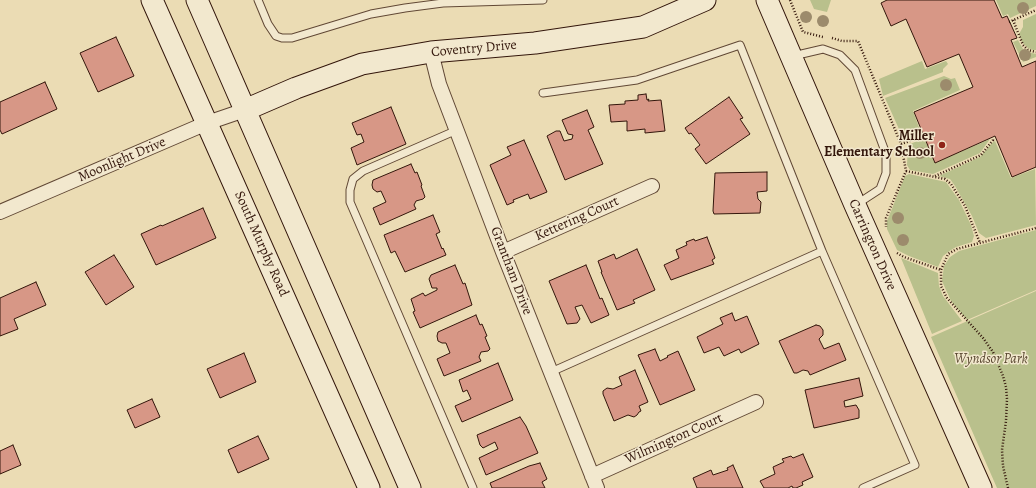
<!DOCTYPE html>
<style>
body{margin:0}
canvas{display:block;background:#ebdcb4}
</style>
<canvas width="1036" height="488"></canvas>
<script>
const ctx = document.querySelector('canvas').getContext('2d');
ctx.lineJoin = 'round';
function paint(path, color) { ctx.fillStyle = color; ctx.fill(path, 'evenodd'); }
const poly = rows => new Path2D(rows.map(r => 'M' + r).join(''));
function trace(path, color, width, dash) { ctx.strokeStyle = color; ctx.lineWidth = width; ctx.lineCap = dash ? 'butt' : 'round'; ctx.setLineDash(dash || []); ctx.stroke(path); }
function write(font, color, halo, rows, align = 'center') {
  ctx.font = font + ' Alegreya,serif'; ctx.lineWidth = 3; ctx.setLineDash([]); ctx.textBaseline = 'middle'; ctx.strokeStyle = halo; ctx.fillStyle = color; for (const [text, x, y, turn = 0] of rows) {
    ctx.save(); ctx.translate(x, y); ctx.rotate((+turn || 0) * Math.PI / 180); ctx.textAlign = isNaN(turn) ? turn : align; if (halo) ctx.strokeText(text, 0, 0); ctx.fillText(text, 0, 0); ctx.restore();
  }
}
const green = poly([
 [810,0,831,0,827,12,814,9],
 [996,0,1036,0,1036,6,1010,18,1008,14,1003,16],
 [1036,14,1036,50,1033,50,1028,48,1022,42,1019,34,1023,27,1023,20],
 [1018,40,1023,49,1028,52,1036,54,1036,57,1023,62,1013,42],
 [922,61,925,69,946,61,948,64,943,69,943,72,883,96,879,79],
 [944,76,951,79,955,78,960,90,913,111,921,133,907,139,903,138,885,98],
 [924,138,935,163,990,139,980,153,933,174,910,170,907,165,908,145],
 [995,141,1011,178,1035,169,1036,225,986,238,979,233,972,216,955,186,950,179,939,176,980,157,992,143],
 [909,174,946,182,959,200,971,225,974,236,972,242,956,247,951,250,943,256,938,267,909,256,897,250,887,229,887,221,905,176],
 [1036,230,1036,290,967,320,951,301,946,290,942,281,944,266,950,257,959,251],
 [901,258,938,273,939,286,943,296,962,321,932,334],
 [1036,291,1036,488,997,488,931,337]
]);
const building = poly([
 [887,0,994,0,1002,18,1007,16,1017,38,1011,40,1022,67,1036,61,1036,167,1012,177,995,136,935,163,914,112,973,87,959,54,927,67,906,19,891,26,881,3,887,0],
 [116,37,134,76,98,92,80,53,116,37],
 [45,82,57,109,2,134,0,130,0,102,45,82],
 [646,94,647,100,649,99,648,101,661,100,665,131,645,133,645,129,627,131,627,121,611,122,609,105,625,104,625,101,638,100,638,95,646,94],
 [729,97,743,118,740,119,750,134,706,164,695,149,700,145,691,133,689,134,685,128,729,97],
 [391,107,406,144,357,165,351,148,364,142,361,134,357,135,352,123,391,107],
 [587,110,594,127,588,130,603,164,565,180,547,136,556,131,560,131,564,141,572,139,573,135,568,134,562,120,587,110],
 [524,140,547,192,530,199,528,194,513,200,514,202,507,205,490,165,511,155,507,147,524,140],
 [411,164,415,173,417,172,422,185,421,186,425,197,423,199,416,201,414,205,416,209,380,225,373,208,386,202,381,191,377,192,373,189,372,185,373,180,411,164],
 [767,172,767,191,757,192,758,199,761,202,760,213,714,214,713,211,715,173,767,172],
 [203,208,216,238,156,265,141,234,161,225,162,226,203,208],
 [433,215,440,232,436,234,442,249,443,248,446,255,405,272,395,251,391,253,384,235,433,215],
 [707,237,715,258,712,260,714,264,671,280,664,265,679,258,676,250,687,245,686,242,694,239,695,241,707,237],
 [637,249,655,290,633,300,635,303,617,310,601,272,602,272,598,261,614,254,616,259,637,249],
 [114,255,134,287,106,305,85,272,114,255],
 [455,265,463,284,465,283,472,305,420,328,413,312,415,311,411,299,423,293,425,296,437,290,437,288,432,288,429,279,431,275,455,265],
 [586,265,600,299,602,298,609,315,591,323,582,305,575,307,580,319,577,323,567,324,549,281,586,265],
 [36,282,46,305,14,319,18,329,0,336,0,298,36,282],
 [732,313,735,321,747,316,759,344,741,353,739,349,724,356,719,347,704,353,697,337,723,324,720,318,732,313],
 [476,315,480,325,482,324,487,336,485,337,490,349,488,351,481,352,479,357,481,361,444,376,437,359,450,353,446,343,442,343,438,341,437,336,438,332,476,315],
 [816,325,820,326,823,330,823,335,819,339,824,349,839,343,846,360,810,375,808,371,803,370,797,373,794,373,779,341,816,325],
 [655,349,660,361,668,357,667,356,678,351,695,390,660,405,638,355,655,349],
 [244,353,256,382,220,398,207,369,244,353],
 [498,363,513,400,462,422,455,406,471,399,467,390,463,392,459,380,498,363],
 [635,370,648,402,639,406,641,411,639,412,637,415,634,417,628,415,614,421,603,394,603,391,607,388,613,389,622,385,619,377,635,370],
 [859,378,863,396,844,401,845,407,856,405,859,410,859,418,814,428,805,390,859,378],
 [152,399,160,417,135,428,127,410,152,399],
 [520,417,526,426,538,453,486,475,479,458,498,449,495,442,483,448,480,445,477,435,520,417],
 [258,436,269,459,238,473,228,450,258,436],
 [13,445,21,465,0,474,0,451,13,445],
 [803,454,813,477,802,482,803,485,796,488,793,488,792,486,788,488,764,488,760,481,775,474,773,467,784,462,782,459,791,456,793,458,803,454],
 [540,463,547,479,542,482,545,488,492,488,490,483,529,466,540,463],
 [733,465,743,488,697,488,693,478,711,470,713,475,728,470,727,468,733,465]
]);
const path = poly([
 [790,0,803,32,823,37],
 [1013,20,1023,45,1028,50,1036,52],
 [1009,22,1036,10],
 [832,38,842,41,858,41,901,144,906,171,886,218,886,227],
 [901,144,924,136],
 [906,171,945,179,951,184,965,206,980,243],
 [935,176,981,155,993,140,992,138],
 [897,253,904,257,941,270],
 [1008,488,1003,466,1002,450,1006,421,1007,399,1006,387,1003,376,993,352,983,338,947,298,941,286,941,270,948,254,957,249,1036,228]
]);
const lane = poly([
 [258,0,268,24,276,36,282,38,292,38,371,14,405,8,443,3,543,0],
 [793,56,823,49,840,55,855,70,886,154,886,173,880,189,857,204],
 [543,93,637,80,740,45,822,251,551,372],
 [457,130,363,171,353,179,350,190,350,202,473,488],
 [822,251,915,465,863,488]
]);
const street = poly([
 [431,52,439,84,503,252,597,488],
 [0,212,207,123,245,110],
 [503,252,652,186],
 [592,476,756,402]
]);
const secondary = poly([
 [152,0,369,488],
 [197,0,410,488],
 [767,0,855,205,981,488],
 [245,110,296,88,362,64,431,52,535,43,643,27,705,0]
]);
const trees = [
 [1023,8],
 [806,17],
 [823,21],
 [1025,55],
 [946,85],
 [920,153],
 [898,218],
 [903,240]
];
const markers = [
 [942,145,4,"#8f2418"]
];
const streetNames = [
 ["Coventry Drive",474,49,-5],
 ["Moonlight Drive",122,160,-23],
 ["Kettering Court",577,219,-24],
 ["South Murphy Road",261,244,66],
 ["Carrington Drive",872,245,66],
 ["Grantham Drive",511,271,69],
 ["Wilmington Court",674,439,-24]
];
const poiNames = [
 ["Miller",934,137],
 ["Elementary School",934,153]
];
const parkNames = [
 ["Wyndsor Park",991,360]
];
paint(green, '#b9c08c');
paint(building, '#d79786');
trace(building, '#33160b', 1);
trace(lane, '#614835', 9);
trace(street, '#614835', 16);
trace(secondary, '#33160b', 23);
trace(path, '#33160b', 2.5, [1, 2]);
trace(lane, '#f2e8ce', 7);
trace(street, '#f2e8ce', 14);
trace(secondary, '#f2e8ce', 21);
ctx.fillStyle = '#9c8b6c';
for (const [x, y] of trees) { ctx.beginPath(); ctx.arc(x, y, 6, 0, 2 * Math.PI); ctx.fill(); }
for (const [x, y, r, color] of markers) { const dot = new Path2D(); dot.arc(x, y, r, 0, 2 * Math.PI); ctx.fillStyle = color; ctx.fill(dot); trace(dot, '#f2e8ce', 1.5); }
write('14px', '#33160b', '#f2e8ce', streetNames);
write('bold 14px', '#33160b', '#f2e8ce', poiNames, 'right');
write('italic 14px', '#5b4932', '#f2e8ce', parkNames);
</script>
